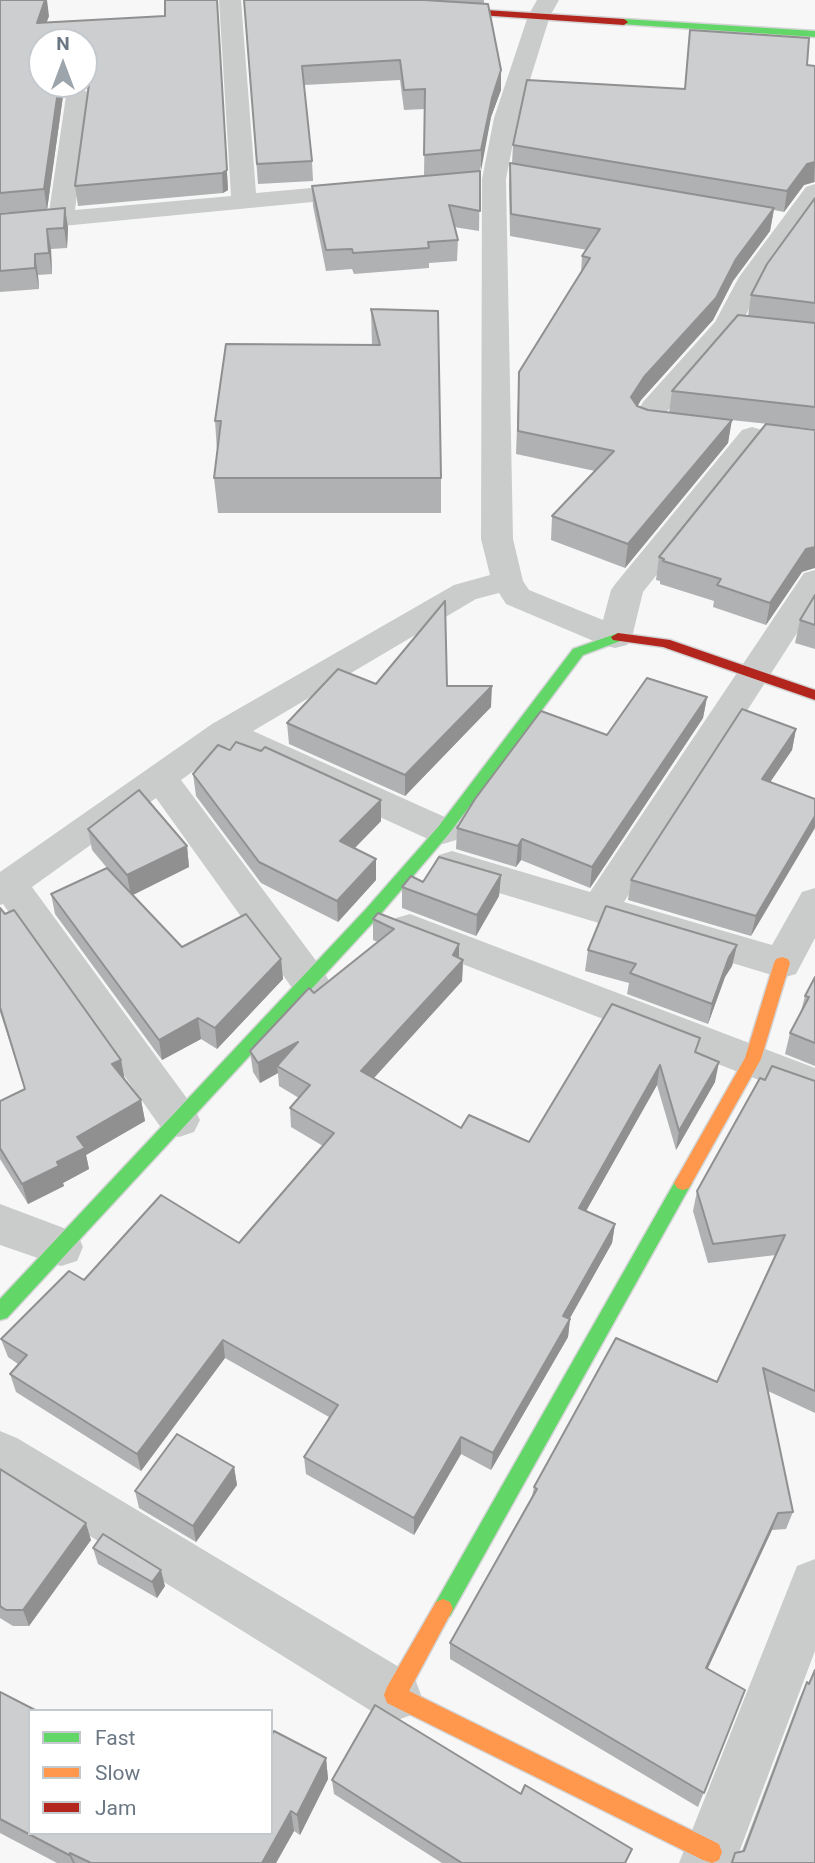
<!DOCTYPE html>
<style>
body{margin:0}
#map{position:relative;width:815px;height:1863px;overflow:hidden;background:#f7f7f7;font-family:Roboto,sans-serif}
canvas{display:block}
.legend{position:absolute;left:28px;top:1709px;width:245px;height:126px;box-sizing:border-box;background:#fff;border:2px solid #c4c9ce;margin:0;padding:9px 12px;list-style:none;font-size:21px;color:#6b7884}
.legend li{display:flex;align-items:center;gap:14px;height:35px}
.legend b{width:35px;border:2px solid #c4c9ce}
.north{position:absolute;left:28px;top:28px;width:70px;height:70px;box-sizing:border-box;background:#fff;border:2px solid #c4c9ce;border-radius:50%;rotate:0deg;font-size:19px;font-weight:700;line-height:28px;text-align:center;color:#6b7884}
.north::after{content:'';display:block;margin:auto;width:24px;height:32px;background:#9ca4ac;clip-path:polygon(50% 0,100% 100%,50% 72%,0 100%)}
</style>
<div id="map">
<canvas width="815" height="1863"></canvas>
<ul class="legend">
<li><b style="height:9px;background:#63d668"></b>Fast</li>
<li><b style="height:9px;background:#ff974d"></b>Slow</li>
<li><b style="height:9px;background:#b3261e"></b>Jam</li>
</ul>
<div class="north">N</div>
</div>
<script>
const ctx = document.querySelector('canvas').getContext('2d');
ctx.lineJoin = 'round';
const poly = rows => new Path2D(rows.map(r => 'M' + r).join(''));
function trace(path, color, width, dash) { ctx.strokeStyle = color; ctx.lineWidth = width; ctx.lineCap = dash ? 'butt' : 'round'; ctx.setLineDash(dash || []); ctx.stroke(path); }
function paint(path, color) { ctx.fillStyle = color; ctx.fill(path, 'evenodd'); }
const street = poly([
 [219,0,241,0,256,193,366,183,375,186,379,191,375,196,0,232,0,216,49,212,66,96,70,91,78,89,86,91,90,96,75,210,231,196,219,0],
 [537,0,559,0,550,16,518,118,506,179,513,539,523,581,529,590,603,620,611,590,616,583,742,430,752,427,762,430,767,436,643,592,632,637,627,645,615,648,603,645,506,604,499,593,476,599,253,731,456,822,461,831,456,840,443,844,430,840,227,747,181,780,323,970,329,981,323,992,309,996,295,992,156,798,32,887,194,1108,200,1120,194,1132,179,1137,164,1132,3,904,0,905,0,872,212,724,454,585,490,575,481,539,482,179,494,118,528,16,537,0],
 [815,184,815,210,761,284,741,325,664,415,695,421,700,427,695,433,685,436,636,428,631,422,643,402,715,322,739,277,806,187,815,184],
 [815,570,815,605,624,902,772,945,802,892,815,888,815,938,796,974,782,978,439,875,433,865,439,855,452,851,590,892,804,573,815,570],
 [410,914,815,1068,815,1102,396,938,391,928,396,918,410,914],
 [0,1204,77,1233,83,1247,77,1261,61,1266,0,1245,0,1204],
 [0,1431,17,1438,414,1676,421,1695,414,1714,395,1721,376,1714,0,1480,0,1431],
 [815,1559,815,1651,735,1863,679,1863,797,1566,815,1559]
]);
const fast = poly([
 [624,19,815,31,815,37,621,24,620,22,624,19],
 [618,633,625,637,623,640,583,655,448,835,378,917,7,1318,0,1320,0,1299,366,909,438,827,573,649,618,633],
 [683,1176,689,1178,692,1183,689,1188,450,1616,443,1619,436,1616,433,1609,436,1602,677,1178,683,1176]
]);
const slow = poly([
 [782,957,788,959,790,963,761,1059,689,1188,683,1190,677,1188,674,1183,677,1178,745,1058,774,963,776,959,782,957],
 [443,1599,450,1602,453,1609,409,1691,719,1844,722,1852,719,1860,712,1863,703,1860,387,1703,384,1695,387,1687,436,1602,443,1599]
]);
const jam = poly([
 [439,7,624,19,628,22,624,25,436,12,436,8,439,7],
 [618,633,670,640,815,690,815,700,663,647,613,640,611,637,618,633]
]);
const wall = poly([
 [0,0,49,16,46,23,165,16,217,0,228,190,223,193,78,206,75,186,88,90,87,88,69,88,63,96,47,210,0,213],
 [84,42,84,84,42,84],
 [244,0,484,0,484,4,501,70,501,90,491,117,480,171,479,231,454,227,458,240,457,261,429,263,429,268,354,274,352,269,326,271,313,206,312,186,424,176,425,109,404,110,400,80,304,85,312,161,313,181,258,184],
 [807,65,815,66,815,182,804,185,784,212,774,210,770,231,733,281,713,320,641,400,637,407,648,410,669,413,672,391,748,316,751,295,815,198,815,429,731,420,728,443,625,568,551,540,552,516,595,471,516,454,519,372,581,273,582,256,587,250,510,236,509,185,510,163,512,163,513,145,684,89],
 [65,208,68,228,67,248,51,249,52,274,38,275,39,289,0,292,0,214],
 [371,309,441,478,441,513,218,513,214,478,217,451,215,421,372,345],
 [659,557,802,572,766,625,713,607,714,601,660,584,660,581,656,580],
 [815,595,815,649,795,643,800,620],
 [376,684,447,686,491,707,405,796,289,744,287,723],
 [707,697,703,718,590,888,521,860,516,867,456,849,457,828,607,735],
 [796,729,792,750,770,782,815,799,751,936,628,900,631,880],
 [230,750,381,800,381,821,355,848,376,880,338,922,261,883,196,796,193,774],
 [88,829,187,846,189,867,132,895,182,947,281,959,283,979,217,1049,201,1039,162,1060,55,914,51,894,108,869,92,850],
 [501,875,499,896,476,936,402,908,402,887],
 [0,908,121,1060,124,1079,141,1100,145,1121,86,1155,89,1169,63,1183,64,1186,28,1204,0,1159,0,1101,25,1089,0,1012],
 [373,919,463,960,462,981,374,1078,461,1128,529,1142,612,1004,697,1053,715,1082,676,1150,657,1085,586,1211,615,1224,612,1243,570,1318,570,1319,568,1337,491,1470,461,1454,414,1535,306,1474,304,1457,329,1417,225,1358,141,1471,16,1392,10,1374,18,1364,8,1357,1,1339,84,1280,239,1243,323,1146,291,1127,290,1108,299,1098,279,1086,278,1073,260,1083,253,1072,250,1051,314,993,378,942,373,940],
 [737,945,732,966,725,977,708,1024,627,994,629,983,585,971,588,950],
 [815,977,815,1066,785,1054,790,1033,800,1015,805,996],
 [765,1080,815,1081,815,1413,768,1391,793,1512,786,1529,772,1530,708,1668,745,1690,698,1807,450,1659,450,1643,532,1496,534,1487,717,1382,776,1255,708,1263,693,1211,697,1191],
 [234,1467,237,1485,196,1542,139,1508,135,1491],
 [0,1469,91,1540,29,1626,13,1626,0,1618],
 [93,1548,165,1586,157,1598,98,1564],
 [815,1669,815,1863,730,1863,735,1853,742,1851,800,1697,807,1682,809,1683],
 [0,1692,271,1833,326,1758,328,1779,300,1835,294,1831,276,1863,57,1863,0,1833],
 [332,1780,627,1863,442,1863,334,1794]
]);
const shadedWall = poly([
 [45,0,47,0,49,16,39,43,37,23],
 [217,0,228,190,223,193,222,173],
 [501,70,501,90,491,117,481,171,481,150,492,98],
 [59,84,69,84,69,88,63,96,47,210,44,189],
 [815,162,814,182,804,185,784,212,787,191,807,164],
 [65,208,68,228,67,248,64,228],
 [774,208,770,231,733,281,713,320,641,400,629,421,631,397,644,377,736,259],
 [47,229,51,249,52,274,49,253],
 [35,254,38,275,39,289,35,268],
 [732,420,728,443,625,568,628,544],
 [815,547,815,568,802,572,766,625,770,603,806,549],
 [492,686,491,707,405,796,405,775],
 [707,697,703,718,590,888,592,867],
 [796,729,792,750,758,800,762,779],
 [381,800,381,821,341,862,340,841],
 [815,816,815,828,751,936,756,916],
 [522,839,521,860,516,867,518,846],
 [187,846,189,867,131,896,127,875],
 [376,859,376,880,338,922,337,901],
 [501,875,499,896,476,936,477,915],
 [459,944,459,965,463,960,462,981,362,1091,361,1071,453,955],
 [737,945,732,966,725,977,708,1024,712,1004,729,957],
 [281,959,283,979,217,1049,215,1028],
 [198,1018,201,1039,162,1060,159,1040],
 [298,1042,277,1066,278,1073,260,1083,258,1063],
 [121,1060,125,1081,112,1064],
 [719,1062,715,1082,676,1150,679,1131],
 [660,1065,657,1085,577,1227,579,1208],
 [141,1100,145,1121,86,1155,89,1169,63,1183,64,1186,28,1204,22,1184,57,1162,77,1137],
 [615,1224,612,1243,561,1334,563,1316],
 [570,1319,568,1337,491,1470,493,1453],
 [223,1340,225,1358,141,1471,137,1454],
 [461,1437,461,1454,414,1535,414,1518],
 [234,1467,237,1485,196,1542,193,1526],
 [778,1513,772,1530,701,1683,706,1668],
 [86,1523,91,1540,29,1626,23,1610],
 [161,1570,165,1586,157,1598,152,1582],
 [326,1758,328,1779,300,1835,297,1815],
 [291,1811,294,1831,276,1863,262,1863],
 [70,1853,75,1863,73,1863,69,1855]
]);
const building = poly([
 [0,0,45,0,37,23,165,16,165,0,217,0,227,170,222,173,75,186,90,77,84,69,84,42,42,42,42,84,59,84,44,189,0,193,0,0],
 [244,0,424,0,488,4,501,70,492,98,481,150,424,155,425,89,404,90,400,60,302,66,312,161,257,164,244,0],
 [690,30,809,38,807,65,815,66,815,162,807,164,787,191,513,145,527,80,685,89,690,30],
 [510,163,774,208,736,259,716,298,644,377,631,397,637,406,648,410,732,420,628,544,552,516,614,451,518,431,519,372,590,258,582,256,600,229,511,214,510,163],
 [480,171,480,211,449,205,458,240,428,242,429,248,353,253,352,249,326,250,312,186,480,171],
 [815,198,815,303,751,295,767,264,815,198],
 [65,208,64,228,47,229,49,253,35,254,35,268,0,271,0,214,65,208],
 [371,309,438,311,441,478,214,478,221,421,215,421,226,344,380,345,371,309],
 [738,315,815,323,815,407,672,391,738,315],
 [766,424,815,430,815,547,806,549,770,603,717,585,721,579,663,561,664,559,659,557,766,424],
 [815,595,815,625,800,620,815,595],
 [445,601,447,686,492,686,405,775,287,723,338,669,376,684,445,601],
 [647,678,707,697,592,867,522,839,518,846,457,828,475,799,541,711,607,735,647,678],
 [742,709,796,729,762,779,815,799,815,816,756,916,631,880,742,709],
 [236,742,261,751,265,747,381,800,340,841,376,859,337,901,259,862,193,774,218,745,230,750,236,742],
 [139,790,187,846,127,875,88,829,139,790],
 [439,857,501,875,477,915,402,887,411,876,423,882,439,857],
 [107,868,182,947,246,914,281,959,215,1028,198,1018,159,1040,51,894,107,868],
 [606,906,737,945,729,957,712,1004,630,973,636,964,588,950,606,906],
 [0,908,5,914,14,910,121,1060,112,1064,141,1100,77,1137,85,1148,57,1162,59,1166,22,1184,0,1148,0,1101,25,1089,0,1007,0,908],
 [378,913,459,944,453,955,463,960,361,1071,461,1128,469,1115,529,1142,612,1004,700,1038,695,1052,719,1062,679,1131,660,1065,579,1208,615,1224,563,1316,570,1319,493,1453,461,1437,414,1518,304,1457,338,1405,223,1340,137,1454,10,1374,27,1355,1,1339,69,1271,84,1280,161,1195,239,1243,334,1133,290,1108,310,1085,277,1066,298,1042,258,1063,250,1051,309,988,314,993,394,929,373,919,378,913],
 [815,977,815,1043,790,1033,809,997,805,996,815,977],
 [772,1066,815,1081,815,1391,763,1368,793,1512,778,1513,706,1668,745,1690,704,1793,450,1643,537,1489,534,1487,616,1338,717,1382,785,1235,713,1244,697,1191,760,1078,765,1080,772,1066],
 [177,1434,234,1467,193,1526,135,1491,177,1434],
 [0,1469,86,1523,23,1610,6,1610,0,1606,0,1469],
 [103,1534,161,1570,152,1582,93,1548,103,1534],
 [815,1670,815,1863,732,1863,735,1853,744,1851,807,1682,809,1684,815,1670],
 [0,1692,37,1711,30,1711,30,1833,271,1833,271,1736,274,1731,326,1758,297,1815,291,1811,262,1863,91,1863,70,1853,69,1855,0,1819,0,1692],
 [375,1705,521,1794,525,1785,632,1849,625,1863,462,1863,332,1780,375,1705]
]);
trace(fast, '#d3d4d5', 3);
trace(slow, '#d3d4d5', 3);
trace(jam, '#d3d4d5', 3);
paint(street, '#cacccc');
paint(fast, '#63d668');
paint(slow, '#ff974d');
paint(jam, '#b3261e');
paint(wall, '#b0b1b2');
paint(shadedWall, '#909091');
paint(building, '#cdcecf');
trace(building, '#909091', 2);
</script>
